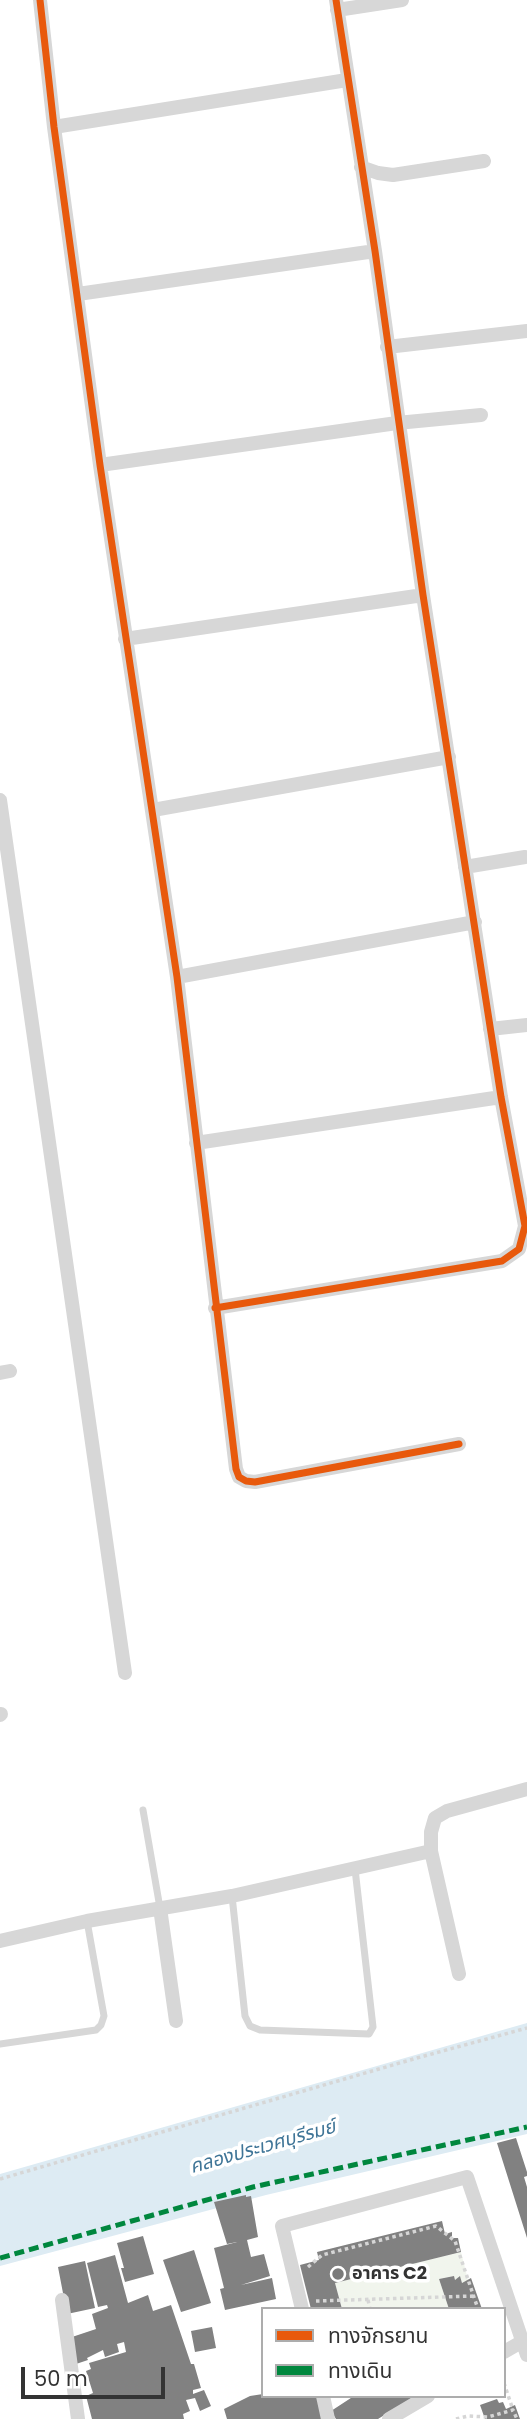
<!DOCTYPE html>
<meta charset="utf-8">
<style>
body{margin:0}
#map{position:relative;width:527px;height:2419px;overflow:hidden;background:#fff;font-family:Poppins,"Noto Sans Thai",sans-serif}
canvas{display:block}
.legend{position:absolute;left:261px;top:2307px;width:245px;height:91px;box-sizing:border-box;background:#fff;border:2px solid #adadad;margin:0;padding:9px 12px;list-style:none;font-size:21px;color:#333}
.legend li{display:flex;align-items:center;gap:14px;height:35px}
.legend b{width:35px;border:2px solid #adadad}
.scale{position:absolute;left:21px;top:2367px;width:144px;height:32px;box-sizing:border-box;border:4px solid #333;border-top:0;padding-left:9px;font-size:21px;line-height:24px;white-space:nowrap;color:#333;-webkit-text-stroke:5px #fff;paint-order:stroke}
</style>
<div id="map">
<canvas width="527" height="2419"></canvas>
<ul class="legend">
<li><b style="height:9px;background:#e8590c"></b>ทางจักรยาน</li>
<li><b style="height:9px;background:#00873e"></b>ทางเดิน</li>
</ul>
<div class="scale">50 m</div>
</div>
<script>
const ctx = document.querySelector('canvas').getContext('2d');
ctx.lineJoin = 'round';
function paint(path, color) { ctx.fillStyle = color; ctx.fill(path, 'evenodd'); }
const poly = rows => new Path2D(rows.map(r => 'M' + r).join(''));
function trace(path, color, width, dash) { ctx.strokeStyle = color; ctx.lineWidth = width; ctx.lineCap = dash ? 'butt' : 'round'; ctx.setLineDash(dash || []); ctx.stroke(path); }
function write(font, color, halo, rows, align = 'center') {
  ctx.font = font + ' Poppins,"Noto Sans Thai",sans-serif'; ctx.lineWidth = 7; ctx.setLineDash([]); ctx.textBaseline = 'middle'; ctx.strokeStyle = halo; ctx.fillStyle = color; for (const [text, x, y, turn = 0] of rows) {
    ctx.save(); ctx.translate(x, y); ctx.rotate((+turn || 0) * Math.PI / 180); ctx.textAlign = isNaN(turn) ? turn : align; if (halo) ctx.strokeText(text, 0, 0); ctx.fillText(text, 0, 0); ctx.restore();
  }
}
const green = poly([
 [461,2252,468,2280,462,2283,460,2277,455,2280,454,2276,439,2279,449,2309,342,2309,335,2283]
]);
const water = poly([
 [527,2023,527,2134,266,2195,0,2266,0,2174]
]);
const building = poly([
 [516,2138,527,2172,527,2176,524,2177,527,2187,527,2238,497,2143],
 [246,2195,246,2197,251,2196,258,2237,247,2240,251,2257,264,2254,270,2276,241,2285,272,2278,276,2299,225,2310,220,2289,224,2288,214,2248,237,2242,227,2244,214,2202],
 [442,2221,445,2234,452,2232,452,2238,458,2238,461,2252,335,2283,342,2309,311,2309,300,2265,319,2260,317,2252],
 [143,2236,154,2274,125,2282,121,2268,124,2268,117,2243],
 [194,2250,211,2303,181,2312,163,2260],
 [115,2255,128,2303,148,2295,153,2311,171,2305,191,2364,194,2364,201,2388,193,2390,193,2394,204,2390,211,2406,200,2411,195,2398,186,2400,190,2411,183,2414,184,2419,92,2419,86,2396,93,2393,86,2371,91,2369,89,2363,126,2352,124,2342,117,2344,119,2352,105,2357,103,2350,87,2358,88,2360,73,2365,69,2338,96,2329,92,2314,108,2308,107,2305,98,2307,87,2263],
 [85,2261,95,2308,67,2314,58,2267],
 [454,2276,455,2280,460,2276,462,2283,471,2278,482,2309,449,2309,439,2279],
 [212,2327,216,2348,195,2352,191,2331],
 [263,2394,263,2396,318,2396,322,2419,227,2419,224,2409,250,2396],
 [354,2396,415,2396,378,2419,336,2419,331,2411],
 [497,2399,499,2403,503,2402,506,2409,515,2405,520,2419,485,2419,480,2405]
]);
const path = poly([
 [0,2179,417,2058,527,2028],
 [308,2267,322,2255,436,2226,455,2241,478,2309],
 [368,2300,370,2309],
 [316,2301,474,2296],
 [504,2383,513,2410],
 [456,2419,468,2416,488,2417,513,2410,517,2419]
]);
const lane = poly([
 [143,1810,160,1908],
 [232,1896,245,2016,250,2026,260,2030,369,2034,373,2027,355,1869],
 [0,2044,96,2030,101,2025,104,2016,87,1921]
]);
const street = poly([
 [40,0,54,127,100,465,177,977,236,1469,239,1477,246,1481,255,1482,459,1444],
 [337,10,402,0],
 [54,127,347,80],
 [361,167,378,173,393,175,484,161],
 [78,294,375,251],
 [387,347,527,331],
 [100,465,397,423,481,415],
 [125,639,423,595],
 [0,800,125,1673],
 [153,810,449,757],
 [465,867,525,857],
 [177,977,475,922],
 [490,1029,527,1025],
 [196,1143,501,1097],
 [215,1308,502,1261,519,1249,525,1226,501,1097,423,595,375,251,336,0],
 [0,1373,10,1371],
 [0,1715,1,1714],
 [431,1851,459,1974],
 [160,1908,176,2021],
 [0,1941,87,1921,232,1896,431,1851,431,1832,435,1818,447,1811,527,1789],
 [62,2300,78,2419],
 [302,2309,282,2226,467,2177,527,2355],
 [504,2352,523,2341],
 [323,2396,328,2419],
 [389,2419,428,2396]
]);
const quiet = poly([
 [0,2258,253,2187,527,2127]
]);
const cycleway = poly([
 [40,0,54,127,100,465,177,977,236,1469,239,1477,246,1481,255,1482,459,1444],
 [215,1308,502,1261,519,1249,525,1226,501,1097,423,595,375,251,336,0]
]);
const markers = [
 [338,2274,7,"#7a7a7a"]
];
const poiNames = [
 ["อาคาร C2",352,2274]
];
const waterNames = [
 ["คลองประเวศบุรีรมย์",263,2148,-16]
];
paint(green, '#f1f5ed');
paint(water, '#ddebf3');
paint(building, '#818181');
trace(path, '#d6d6d6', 3.5, [3.5, 3.5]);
trace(lane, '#d7d7d7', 7);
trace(street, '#d7d7d7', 14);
trace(quiet, '#00873e', 5, [10, 5]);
trace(cycleway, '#e8590c', 7);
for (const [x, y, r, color] of markers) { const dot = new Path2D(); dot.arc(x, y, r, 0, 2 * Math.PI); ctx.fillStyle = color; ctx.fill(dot); trace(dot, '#fff', 2.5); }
write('bold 18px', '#333', '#fff', poiNames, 'left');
write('italic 19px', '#3f7597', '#fff', waterNames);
</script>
